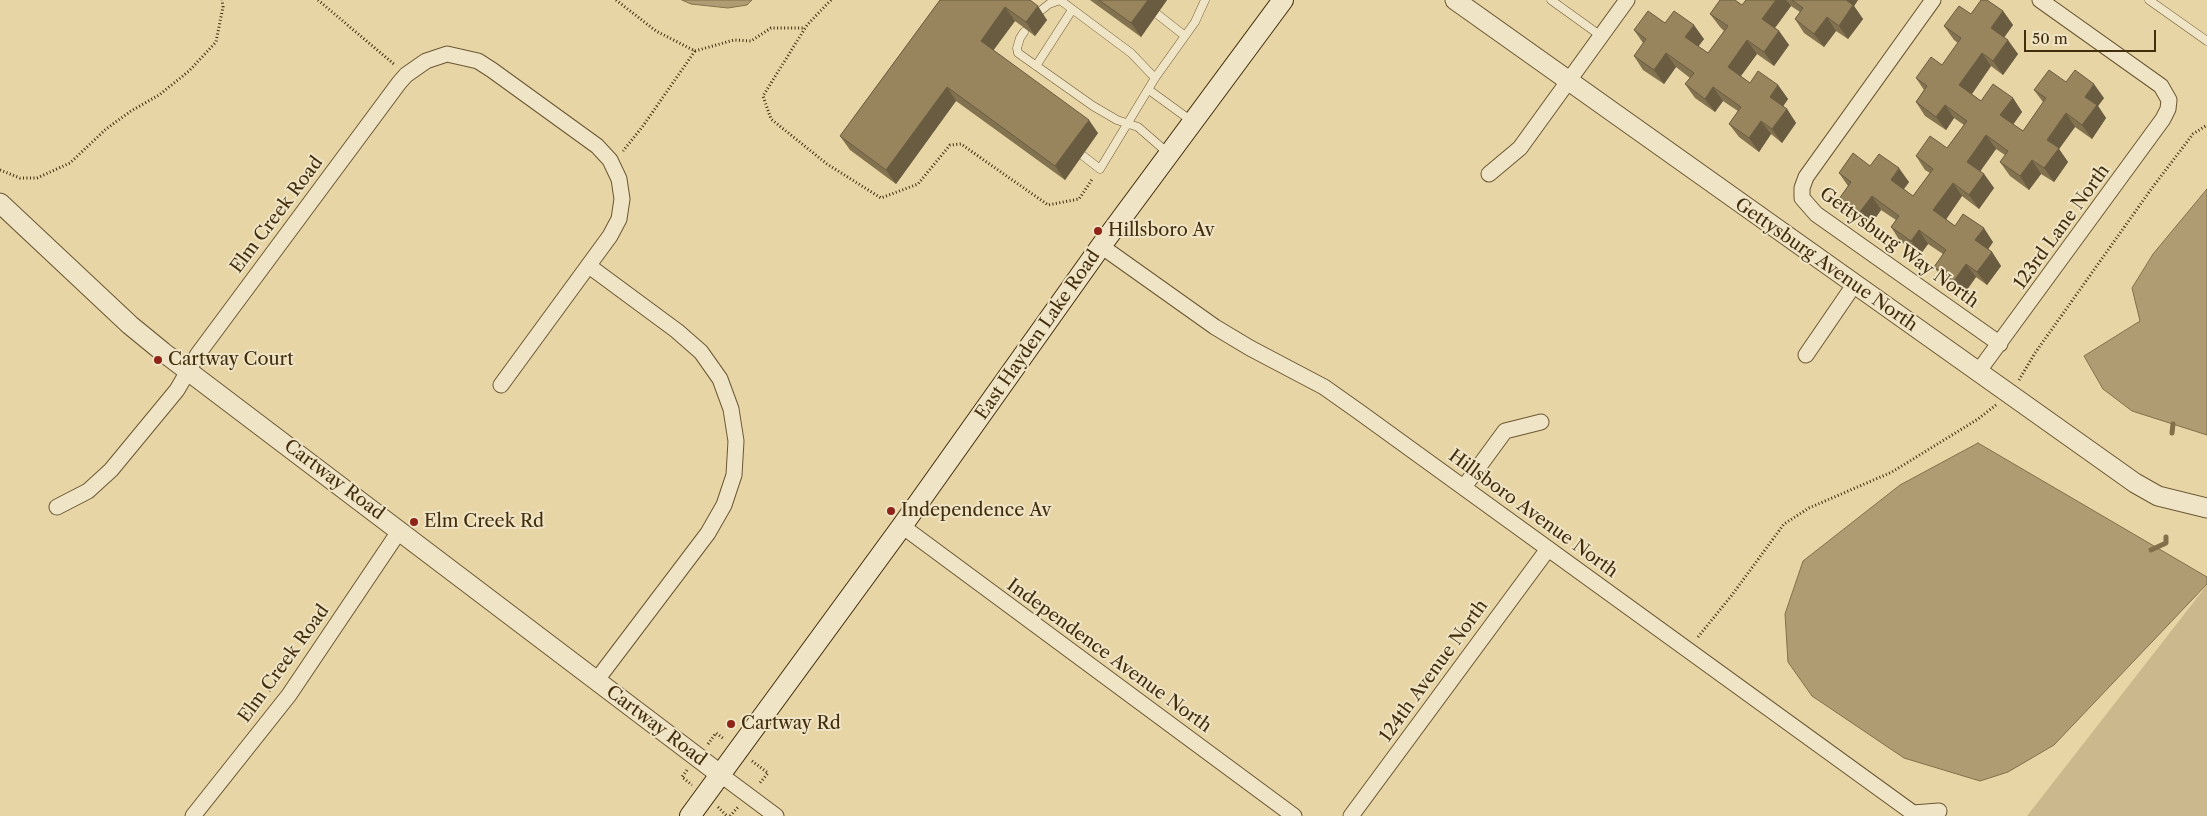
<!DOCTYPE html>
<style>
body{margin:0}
#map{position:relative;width:2207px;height:816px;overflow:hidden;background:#e7d5a6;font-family:"Libre Caslon Text",serif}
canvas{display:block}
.scale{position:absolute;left:2024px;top:30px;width:132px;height:22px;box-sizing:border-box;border:2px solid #422d0d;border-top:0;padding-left:6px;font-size:15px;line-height:18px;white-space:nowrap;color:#422d0d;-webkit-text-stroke:4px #efe4c5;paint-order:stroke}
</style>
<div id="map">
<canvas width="2207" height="816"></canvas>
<div class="scale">50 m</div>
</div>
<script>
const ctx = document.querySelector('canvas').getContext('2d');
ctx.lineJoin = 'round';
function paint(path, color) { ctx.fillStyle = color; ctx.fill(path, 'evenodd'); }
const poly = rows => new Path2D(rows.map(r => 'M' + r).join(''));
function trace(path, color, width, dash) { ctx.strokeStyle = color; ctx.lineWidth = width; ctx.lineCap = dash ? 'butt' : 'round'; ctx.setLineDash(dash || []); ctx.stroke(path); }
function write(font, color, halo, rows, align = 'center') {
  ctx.font = font + ' "Libre Caslon Text",serif'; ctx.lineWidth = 4; ctx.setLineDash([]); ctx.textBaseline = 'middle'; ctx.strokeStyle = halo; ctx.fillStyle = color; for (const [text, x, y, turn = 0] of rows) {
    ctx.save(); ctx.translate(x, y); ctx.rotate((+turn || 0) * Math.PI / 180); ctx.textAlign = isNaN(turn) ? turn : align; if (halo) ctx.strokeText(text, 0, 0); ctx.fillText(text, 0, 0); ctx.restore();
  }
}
const green = poly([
 [2207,585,2207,816,2027,816]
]);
const water = poly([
 [682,0,752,0,747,5,728,8,691,4,682,0],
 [2207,189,2207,435,2132,411,2103,389,2084,356,2140,321,2132,288,2153,254,2207,189],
 [1978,443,2207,577,2207,584,2054,745,2008,772,1980,781,1904,758,1812,696,1788,662,1785,614,1803,561,1900,485,1978,443]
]);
const stream = poly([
 [2172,433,2173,424],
 [2151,550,2166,543,2166,537]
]);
const path = poly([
 [318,0,395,65],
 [616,0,656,31,695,51,643,126,623,151],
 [831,0,807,25,763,96,771,119,827,164,881,198,918,184,950,145,961,144,1048,205,1079,199,1093,178],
 [695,51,734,40,751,41,771,28,805,28],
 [0,170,20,178,37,178,70,163,106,129,131,111,159,95,189,71,216,42,223,7,222,0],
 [2019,380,2035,353,2152,188,2193,134,2207,125],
 [1698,637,1732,595,1784,524,1809,508,1892,472,1978,419,1996,405],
 [269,691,291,659],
 [708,744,716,733,724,739],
 [752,761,768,773,759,784],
 [687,770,682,777,692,785],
 [718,807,727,816],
 [730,816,738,807]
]);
const service = poly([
 [1551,0,1601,36],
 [2149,0,2207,41],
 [1039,12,1049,4,1060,0,1131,53,1155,78],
 [1157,14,1185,36],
 [1024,32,1020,38,1017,48,1018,53,1093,106,1117,120,1138,127,1169,154],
 [1036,66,1072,10],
 [1149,90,1193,122],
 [1082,155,1100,169,1155,78,1195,22,1205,0]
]);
const minor = poly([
 [1933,0,1806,177,1802,188,1802,198,1816,214,2000,344],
 [1489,174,1520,148,1627,0],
 [1101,246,1215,327,1250,348,1324,387,1358,411,1913,813,1939,811],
 [589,266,677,331,701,352,720,379,731,409,736,441,734,475,724,505,708,533,596,681],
 [1806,355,1854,285],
 [1978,372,2163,119,2168,109,2169,100,2161,86,2040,0],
 [1464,487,1505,431,1541,422],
 [57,507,88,491,111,470,177,390,198,354,399,83,406,75,426,61,447,54,478,61,492,70,597,146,610,160,619,179,622,199,619,219,610,236,501,385],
 [902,526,1294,816],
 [721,775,776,816],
 [193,816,289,695,400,530],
 [1351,816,1548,549]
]);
const tertiary = poly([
 [1455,0,2135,483,2158,496,2207,508],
 [0,203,130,325,163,352,721,775]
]);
const secondary = poly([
 [690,816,902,526,1101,246,1283,0]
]);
const wall = poly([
 [940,0,1031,0,1030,1,1047,20,1035,36,1015,21,993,50,1098,133,1065,180,956,101,896,184,850,150,840,136],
 [1090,0,1167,0,1141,37],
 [1746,0,1858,0,1854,6,1863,19,1848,39,1836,31,1824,47,1804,33,1795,19,1800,12,1791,6,1775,28,1779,31,1789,45,1774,66,1757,54,1741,76,1750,83,1778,85,1788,99,1783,106,1787,109,1796,123,1782,143,1771,134,1759,152,1739,137,1729,124,1738,111,1723,101,1715,112,1695,98,1685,84,1690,78,1676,67,1664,84,1643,70,1634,56,1643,43,1634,30,1665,23,1704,39,1698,46,1708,53,1724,31,1720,27,1710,14,1742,5],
 [2003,11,2013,25,2004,37,2018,54,2003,75,1991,66,1972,94,1981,101,2013,98,2022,112,2013,124,2023,131,2043,102,2034,90,2066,82,2104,98,2098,106,2106,118,2092,139,2075,127,2059,149,2068,162,2054,182,2041,174,2029,190,2010,176,2000,162,2005,155,1996,149,1980,171,1984,174,1994,188,1979,209,1962,196,1946,219,1955,226,1993,242,1988,249,1992,252,2001,266,1987,285,1976,277,1964,294,1944,280,1934,267,1943,254,1928,244,1920,255,1900,241,1891,227,1896,220,1881,210,1869,227,1849,213,1839,199,1848,186,1839,173,1870,166,1909,182,1904,189,1913,196,1930,173,1925,170,1916,156,1947,148,1964,125,1954,118,1946,130,1925,116,1916,102,1924,90,1916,78,1942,65,1958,43,1954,40,1944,26,1971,14]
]);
const shadedWall = poly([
 [1148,0,1167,0,1141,37,1131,23],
 [1776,0,1786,0,1791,6,1771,33,1762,19],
 [1844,0,1858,0,1854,6,1863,19,1848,39,1839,26],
 [1038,6,1047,20,1035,36,1026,22],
 [1005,7,1015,21,990,55,981,41],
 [2003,11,2013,25,2001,42,1991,28],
 [1827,17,1836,31,1824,47,1814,34],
 [1694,25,1704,39,1695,51,1685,37],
 [1779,31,1789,45,1774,66,1764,52],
 [1747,40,1757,54,1737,81,1728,67],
 [2008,40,2018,54,2003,75,1993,61],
 [1666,53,1676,67,1664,84,1654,70],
 [1982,53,1991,66,1969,98,1959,85],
 [2094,84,2104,98,2098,106,2106,118,2092,139,2082,125,2085,97],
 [1778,85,1788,99,1780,111,1770,97],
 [947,87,956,101,896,184,886,170],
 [1713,87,1723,101,1715,112,1705,99],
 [2013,98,2022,112,2010,129,2000,115],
 [1945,105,1954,118,1946,130,1936,117],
 [1787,109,1796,123,1782,143,1772,129],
 [2066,113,2075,127,2059,149,2068,162,2054,182,2044,168,2047,140],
 [1089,120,1098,133,1065,180,1055,166],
 [1761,121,1771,134,1759,152,1749,138],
 [1986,135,1996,149,1977,176,1967,162],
 [2032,160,2041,174,2029,190,2020,176],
 [1899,168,1909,182,1900,194,1891,180],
 [1984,174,1994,188,1979,209,1969,195],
 [1953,183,1962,196,1943,224,1933,210],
 [1872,196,1881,210,1869,227,1859,213],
 [1984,228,1993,242,1985,254,1975,240],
 [1919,230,1928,244,1920,255,1911,241],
 [1992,252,2001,266,1987,285,1977,272],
 [1966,264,1976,277,1964,294,1954,281]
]);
const building = poly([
 [940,0,1030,0,1038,6,1026,22,1005,7,981,41,1089,120,1055,166,947,87,886,170,840,136,940,0],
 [1099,0,1148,0,1131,23,1099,0],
 [1720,0,1735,0,1742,5,1746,0,1776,0,1762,19,1779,31,1764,52,1747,40,1728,67,1750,83,1758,71,1778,85,1770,97,1787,109,1772,129,1761,121,1749,138,1729,124,1741,107,1713,87,1705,99,1685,84,1694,73,1666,53,1654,70,1634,56,1646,39,1634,30,1648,11,1665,23,1674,11,1694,25,1685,37,1708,53,1728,26,1710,14,1720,0],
 [1792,0,1846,0,1853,5,1839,26,1827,17,1814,34,1795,19,1803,8,1792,0],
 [1981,0,1987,0,2003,11,1991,28,2008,40,1993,61,1982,53,1959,85,1981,101,1993,84,2013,98,2000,115,2023,131,2046,98,2034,90,2049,70,2066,82,2075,70,2094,84,2085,97,2097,105,2082,125,2066,113,2047,140,2059,148,2044,168,2032,160,2020,176,2000,162,2008,151,1986,135,1967,162,1984,174,1969,195,1953,183,1933,210,1955,226,1963,214,1984,228,1975,240,1992,252,1977,272,1966,264,1954,281,1934,267,1946,250,1919,230,1911,241,1891,227,1899,216,1872,196,1859,213,1839,199,1851,182,1839,173,1853,153,1870,166,1879,154,1899,168,1891,180,1913,196,1933,169,1916,156,1930,136,1947,148,1967,121,1945,105,1936,117,1916,102,1927,86,1916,78,1931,57,1942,65,1961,38,1944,26,1959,6,1971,14,1981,0]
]);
const markers = [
 [1098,231,5,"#8f2418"],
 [158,360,5,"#8f2418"],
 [891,511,5,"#8f2418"],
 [414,522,5,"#8f2418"],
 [731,724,5,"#8f2418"]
];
const streetNames = [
 ["Elm Creek Road",277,215,-53],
 ["123rd Lane North",2062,227,-54],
 ["Gettysburg Way North",1899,248,36],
 ["Gettysburg Avenue North",1826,265,35],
 ["East Hayden Lake Road",1038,335,-55],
 ["Cartway Road",334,480,37],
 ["Hillsboro Avenue North",1533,514,36],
 ["Independence Avenue North",1109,656,36],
 ["Elm Creek Road",284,664,-54],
 ["124th Avenue North",1434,671,-54],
 ["Cartway Road",656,726,37]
];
const poiNames = [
 ["Hillsboro Av",1108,231],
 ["Cartway Court",168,360],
 ["Independence Av",901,511],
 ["Elm Creek Rd",424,522],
 ["Cartway Rd",741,724]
];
paint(green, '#cbb88c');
paint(water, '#af9c72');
trace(water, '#83704a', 1);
trace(stream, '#83704a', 5);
trace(service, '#6b5733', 9);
trace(minor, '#6b5733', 17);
trace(tertiary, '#6b5733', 21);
trace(secondary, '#422d0d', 22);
trace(path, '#422d0d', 3, [1, 2.5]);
trace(service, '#efe4c5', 8);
trace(minor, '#efe4c5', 15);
trace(tertiary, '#efe4c5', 19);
trace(secondary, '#efe4c5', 20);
paint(wall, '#837250');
paint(shadedWall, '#6a5c41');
paint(building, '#98845d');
trace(building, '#6a5c41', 1);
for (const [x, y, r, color] of markers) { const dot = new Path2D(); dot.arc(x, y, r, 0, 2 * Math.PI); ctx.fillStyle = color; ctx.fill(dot); trace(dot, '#efe4c5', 2); }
write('18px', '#422d0d', '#efe4c5', streetNames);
write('18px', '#422d0d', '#efe4c5', poiNames, 'left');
</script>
